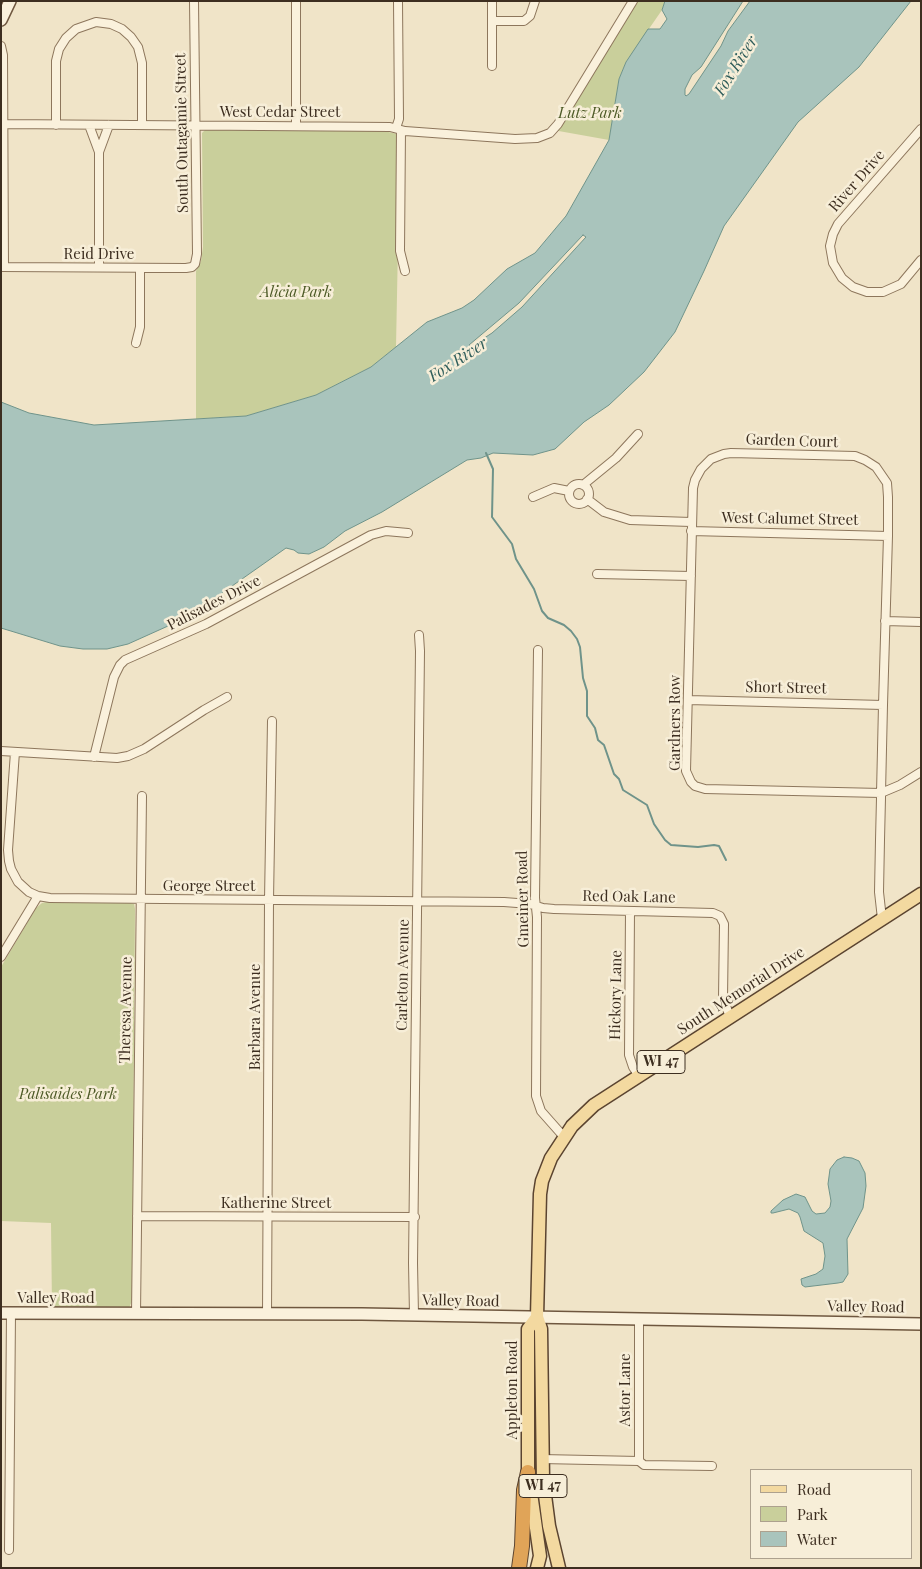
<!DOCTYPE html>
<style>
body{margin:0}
#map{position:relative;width:922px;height:1569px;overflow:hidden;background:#f0e4c8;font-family:"Playfair Display",serif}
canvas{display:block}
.frame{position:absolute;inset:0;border:2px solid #3d2e20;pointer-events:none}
.legend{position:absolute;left:750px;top:1469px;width:162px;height:90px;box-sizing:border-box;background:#f7eed8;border:1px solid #ada18e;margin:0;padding:6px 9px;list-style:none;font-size:15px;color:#3d2e20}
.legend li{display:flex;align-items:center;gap:10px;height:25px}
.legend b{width:25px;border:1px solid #ada18e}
</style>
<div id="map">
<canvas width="922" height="1569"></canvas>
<div class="frame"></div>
<ul class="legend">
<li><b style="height:6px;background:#f3d9a0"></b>Road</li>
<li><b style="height:14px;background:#c9cf9b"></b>Park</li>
<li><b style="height:14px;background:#a9c4bc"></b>Water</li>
</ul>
</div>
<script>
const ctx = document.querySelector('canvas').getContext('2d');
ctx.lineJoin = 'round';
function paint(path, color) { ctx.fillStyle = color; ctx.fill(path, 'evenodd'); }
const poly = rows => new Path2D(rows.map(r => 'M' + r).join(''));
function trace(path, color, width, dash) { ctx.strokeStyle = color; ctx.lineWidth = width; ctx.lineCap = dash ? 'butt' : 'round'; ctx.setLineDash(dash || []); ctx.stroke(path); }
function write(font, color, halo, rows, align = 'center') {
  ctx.font = font + ' "Playfair Display",serif'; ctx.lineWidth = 5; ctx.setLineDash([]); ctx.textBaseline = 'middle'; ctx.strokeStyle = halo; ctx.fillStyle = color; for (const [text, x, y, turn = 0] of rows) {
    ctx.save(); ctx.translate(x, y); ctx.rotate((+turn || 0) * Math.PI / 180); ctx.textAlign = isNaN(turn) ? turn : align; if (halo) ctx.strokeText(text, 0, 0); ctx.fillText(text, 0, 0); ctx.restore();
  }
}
const green = poly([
 [633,1,665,1,662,10,626,62,619,79,609,140,553,130],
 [206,129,384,131,397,134,398,138,398,244,396,347,371,367,316,395,246,416,196,419,196,271,201,261,203,247,202,133],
 [47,902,128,902,134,904,135,909,132,1301,129,1308,52,1308,51,1223,1,1221,1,967,36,908,42,903]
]);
const water = poly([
 [665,1,743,1,701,67,692,75,685,89,685,95,686,96,689,94,721,46,728,31,750,1,911,1,859,67,798,122,724,226,704,271,675,332,644,372,609,405,584,422,555,449,533,455,493,453,481,458,467,460,382,512,345,531,324,547,309,554,298,553,294,550,286,548,188,617,128,644,107,649,83,649,60,646,1,628,1,402,29,413,94,425,246,416,316,395,371,367,427,322,462,308,474,300,507,269,535,253,566,216,609,140,619,79,626,62,648,29,660,29,667,19,662,10,665,1],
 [583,235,586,237,522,307,492,333,472,346,469,345,519,303,583,235],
 [844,1157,852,1158,859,1161,865,1173,866,1186,863,1208,847,1239,848,1274,843,1282,838,1283,805,1287,802,1285,801,1279,816,1274,823,1269,825,1256,823,1243,804,1231,800,1217,798,1213,789,1209,773,1213,771,1213,771,1211,783,1200,796,1194,805,1197,812,1211,816,1214,825,1213,830,1207,831,1201,828,1184,830,1169,837,1160,844,1157]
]);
const stream = poly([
 [486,453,493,469,492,517,512,544,516,559,534,589,542,611,548,618,564,625,571,631,577,639,580,647,583,678,587,691,587,716,595,728,598,740,604,745,614,774,619,779,623,790,647,805,654,824,665,840,671,845,698,847,714,845,719,846,726,860]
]);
const street = poly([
 [296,1,296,126],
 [492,1,492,66],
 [492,21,524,21,530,16,535,1],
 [1,46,3,55,4,267],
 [4,124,390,127,405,131,515,139,537,138,550,133,558,124,633,1],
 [56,125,56,61,59,49,66,38,76,29,96,22,111,24,122,29,131,37,138,47,142,63,142,125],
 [89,125,99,152,99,267],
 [396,128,399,119,398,1],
 [921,129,838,224,833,234,830,246,833,263,842,278,853,287,867,292,883,292,901,284,921,260],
 [401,130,400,251,405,271],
 [99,152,109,125],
 [1,267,186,268,192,267,195,264,197,254,194,1],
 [136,343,140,327,140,268],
 '569 494a10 10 0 1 1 20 0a10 10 0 1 1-20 0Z',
 [583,485,616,458,638,434],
 [533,497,554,488,569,491],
 [587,499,604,512,630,520,691,522],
 [691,531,888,536],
 [597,574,691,576],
 [885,621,921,622],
 [538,650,535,898,537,917,536,1096,541,1111,564,1137],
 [688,700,883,705],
 [1,751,117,758,128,756,144,749,204,710,227,697],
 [15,752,8,850,9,861,11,869,18,882,29,892,38,896,50,898,504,902,530,904,543,908,554,909,713,913,720,916,724,924,723,998,730,1017],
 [94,757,114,677,120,665,125,660,206,624,371,535,386,531,408,533],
 [630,911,629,1055,633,1067,639,1076],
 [882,919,879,892,880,840,881,798,881,793,883,705,888,536,888,497,887,483,876,467,865,460,855,456,731,453,724,454,711,459,701,469,695,480,693,488,686,771,691,782,695,786,705,789,881,793,900,785,921,772],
 [1,957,38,896],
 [137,1216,415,1217],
 [136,1314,142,796],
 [267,1314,269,900,272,721],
 [414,1315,413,1263,420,651,419,635],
 [541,1459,639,1461],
 [639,1461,639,1319],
 [639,1461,644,1465,712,1466],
 [9,1550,11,1313]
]);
const secondary = poly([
 [1,20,10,1],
 [1,1313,362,1314,921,1324]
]);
const primary = poly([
 [537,1317,528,1329,528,1472,540,1556,537,1568],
 [559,1568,549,1526,543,1480,541,1329,537,1317,540,1194,542,1181,551,1158,572,1126,594,1105,921,894]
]);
const highway = poly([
 [519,1568,522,1546,524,1490,528,1472]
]);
const shields = [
 [661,1062,48],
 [543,1486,48]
];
const shieldNames = [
 ["WI 47",661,1062],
 ["WI 47",543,1486]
];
const streetNames = [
 ["West Cedar Street",280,112],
 ["South Outagamie Street",182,133,-91],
 ["River Drive",857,181,-49],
 ["Reid Drive",99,254],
 ["Garden Court",792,441,2],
 ["West Calumet Street",790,519,1],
 ["Palisades Drive",214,603,-27],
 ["Short Street",786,688,1],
 ["Gardners Row",675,723,-90],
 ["George Street",209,886],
 ["Red Oak Lane",629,897,1],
 ["Gmeiner Road",523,899,-91],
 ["Carleton Avenue",403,975,-89],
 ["South Memorial Drive",741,991,-33],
 ["Hickory Lane",616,995,-89],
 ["Theresa Avenue",126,1010,-89],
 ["Barbara Avenue",255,1017,-90],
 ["Katherine Street",276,1203],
 ["Valley Road",56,1298],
 ["Valley Road",461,1301,1],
 ["Valley Road",866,1307,1],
 ["Appleton Road",512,1390,-90],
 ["Astor Lane",625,1390,-90]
];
const parkNames = [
 ["Lutz Park",590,113],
 ["Alicia Park",296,292],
 ["Palisaides Park",68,1094]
];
const waterNames = [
 ["Fox River",736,66,-58],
 ["Fox River",458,360,-33]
];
paint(green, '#c9cf9b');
paint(water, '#a9c4bc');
trace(water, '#6f938a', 1);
trace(stream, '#6f938a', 2);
trace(street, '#8d765c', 10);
trace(secondary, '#6f573f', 14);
trace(primary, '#5b4430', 15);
trace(highway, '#5b4430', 16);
trace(street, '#faf1dc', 8);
trace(secondary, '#faf1dc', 11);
trace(primary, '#f3d9a0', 12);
trace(highway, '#e0a458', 14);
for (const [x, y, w] of shields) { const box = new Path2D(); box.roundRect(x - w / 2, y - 11.5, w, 23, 4); ctx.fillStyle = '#f7eed8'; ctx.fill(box); trace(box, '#3d2e20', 1); }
write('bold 14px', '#3d2e20', null, shieldNames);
write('15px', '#3d2e20', '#f7eed8', streetNames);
write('italic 15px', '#4d5a26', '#f7eed8', parkNames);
write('italic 16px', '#2f5d5a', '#f7eed8', waterNames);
</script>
